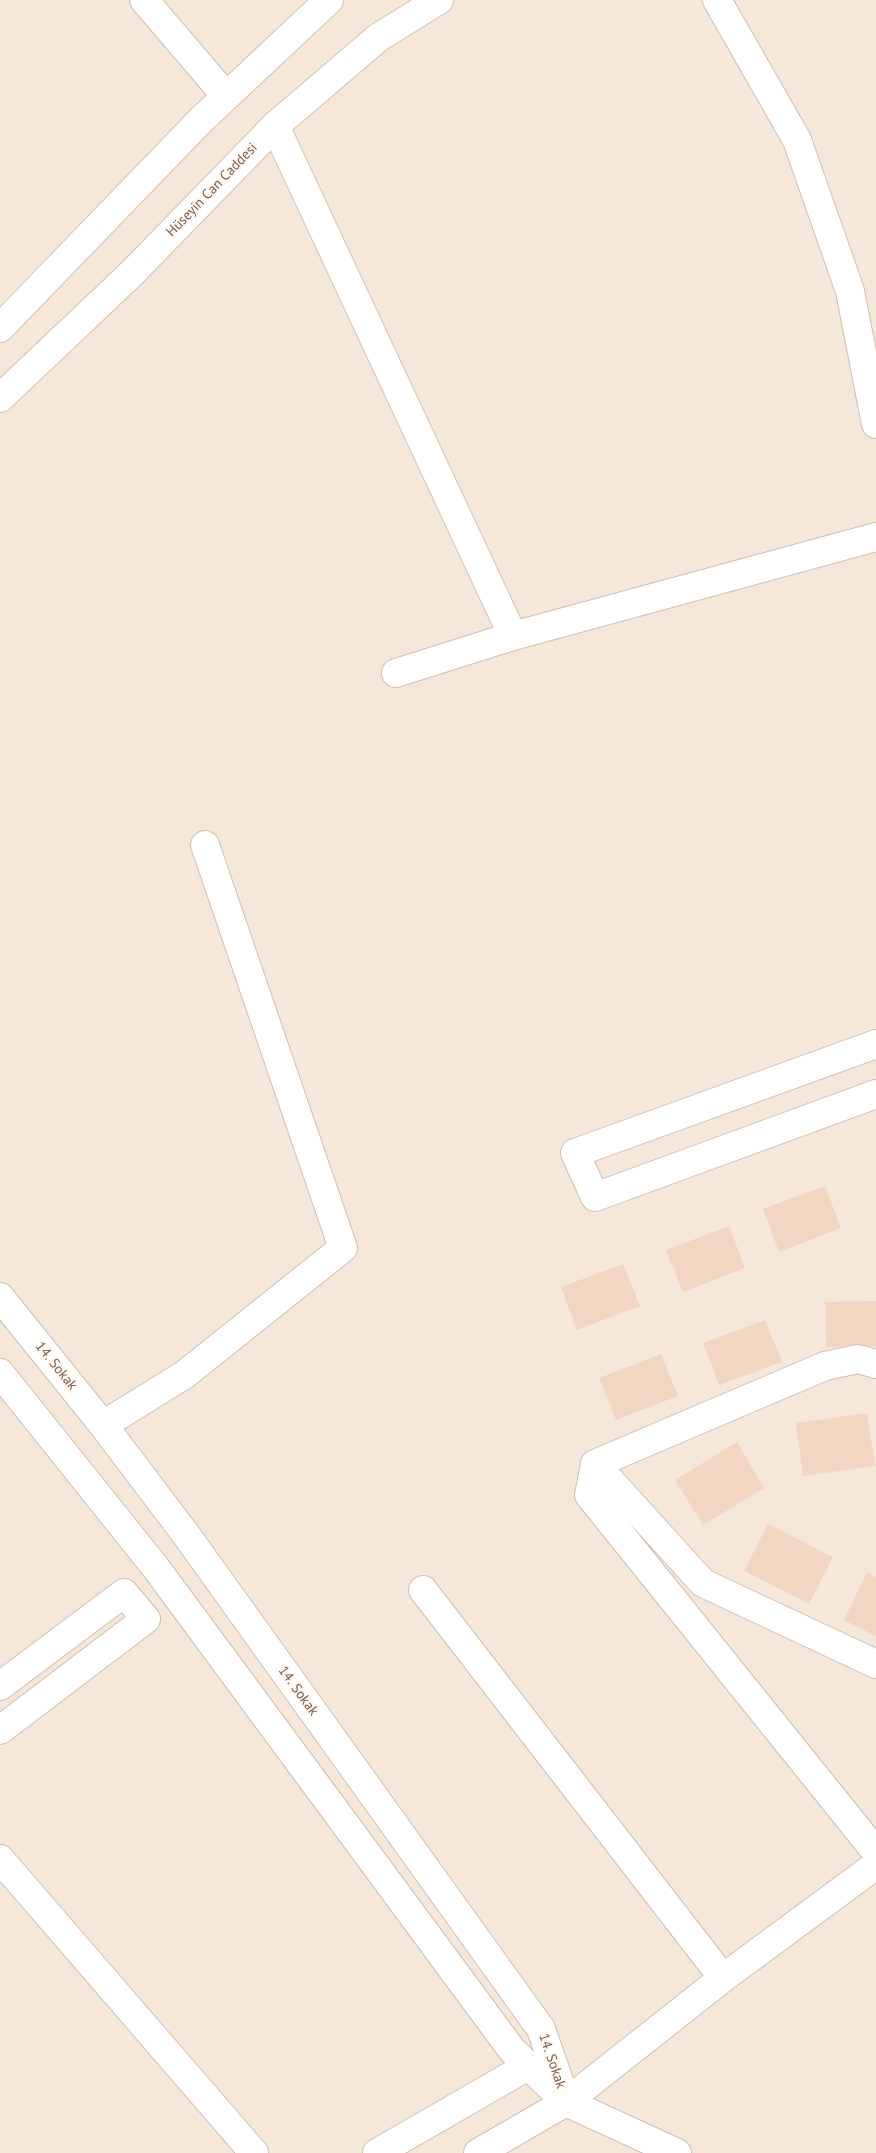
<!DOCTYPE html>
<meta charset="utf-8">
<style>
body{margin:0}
canvas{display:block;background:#fdf6ec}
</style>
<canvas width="876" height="2153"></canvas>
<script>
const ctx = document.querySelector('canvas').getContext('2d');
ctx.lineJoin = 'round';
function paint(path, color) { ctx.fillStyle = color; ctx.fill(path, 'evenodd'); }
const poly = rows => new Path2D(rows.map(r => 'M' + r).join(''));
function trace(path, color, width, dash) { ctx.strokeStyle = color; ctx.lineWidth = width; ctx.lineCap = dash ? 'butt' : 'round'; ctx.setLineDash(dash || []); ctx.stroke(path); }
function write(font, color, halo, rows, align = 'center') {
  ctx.font = font + ' "PT Sans",sans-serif'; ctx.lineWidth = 5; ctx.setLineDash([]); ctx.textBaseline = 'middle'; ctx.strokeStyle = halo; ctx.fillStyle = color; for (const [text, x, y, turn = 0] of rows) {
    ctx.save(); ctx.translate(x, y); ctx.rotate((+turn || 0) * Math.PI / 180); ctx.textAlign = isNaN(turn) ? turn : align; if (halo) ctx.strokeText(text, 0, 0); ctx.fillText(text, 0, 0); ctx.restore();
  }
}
const residential = poly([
 [0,0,876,0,876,2153,0,2153]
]);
const building = poly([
 [825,1186,841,1228,779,1252,763,1209],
 [729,1226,745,1268,683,1292,666,1250],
 [623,1264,640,1306,577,1330,561,1287],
 [876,1301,876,1346,826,1347,825,1302],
 [765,1320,782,1362,719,1385,703,1343],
 [661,1354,678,1396,616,1420,599,1378],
 [867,1413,875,1466,803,1476,796,1423],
 [737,1442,764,1488,703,1525,675,1480],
 [768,1524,833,1557,809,1604,744,1571],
 [867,1572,876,1577,876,1636,844,1620]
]);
const minor = poly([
 [144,0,226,96],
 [717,0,797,140,850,291,876,424],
 [275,126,513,636],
 [396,673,513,636,876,537],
 [876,1044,575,1153,595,1197,876,1094],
 [103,1425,184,1375,343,1248,205,845],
 [595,1464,589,1495,876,1852],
 [595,1464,703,1583,876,1664],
 [595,1464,825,1366,858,1359,876,1364],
 [423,1590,723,1978],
 [0,1686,124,1593,146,1619,0,1730],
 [0,1859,254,2153],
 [377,2153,528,2066],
 [478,2153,566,2102,723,1978,876,1865]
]);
const tertiary = poly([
 [0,1297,103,1425,187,1536,541,2029,565,2098],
 [0,1373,156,1568,512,2050,566,2102,677,2153]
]);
const secondary = poly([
 [0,328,201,120,329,0],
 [0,398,132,273,275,126,379,37,439,0]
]);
const streetNames = [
 ["Hüseyin Can Caddesi",212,190,-46],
 ["14. Sokak",56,1366,51],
 ["14. Sokak",298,1691,54],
 ["14. Sokak",552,2061,71]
];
paint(residential, '#f5e8da');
paint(building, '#f3d5c3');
trace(minor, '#d1beb0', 30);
trace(tertiary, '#d1beb0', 30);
trace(secondary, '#d6c0b0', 30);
trace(minor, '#fff', 28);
trace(tertiary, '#fff', 28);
trace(secondary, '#fff', 28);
write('14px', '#7a5c4d', '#fffaf3', streetNames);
</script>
